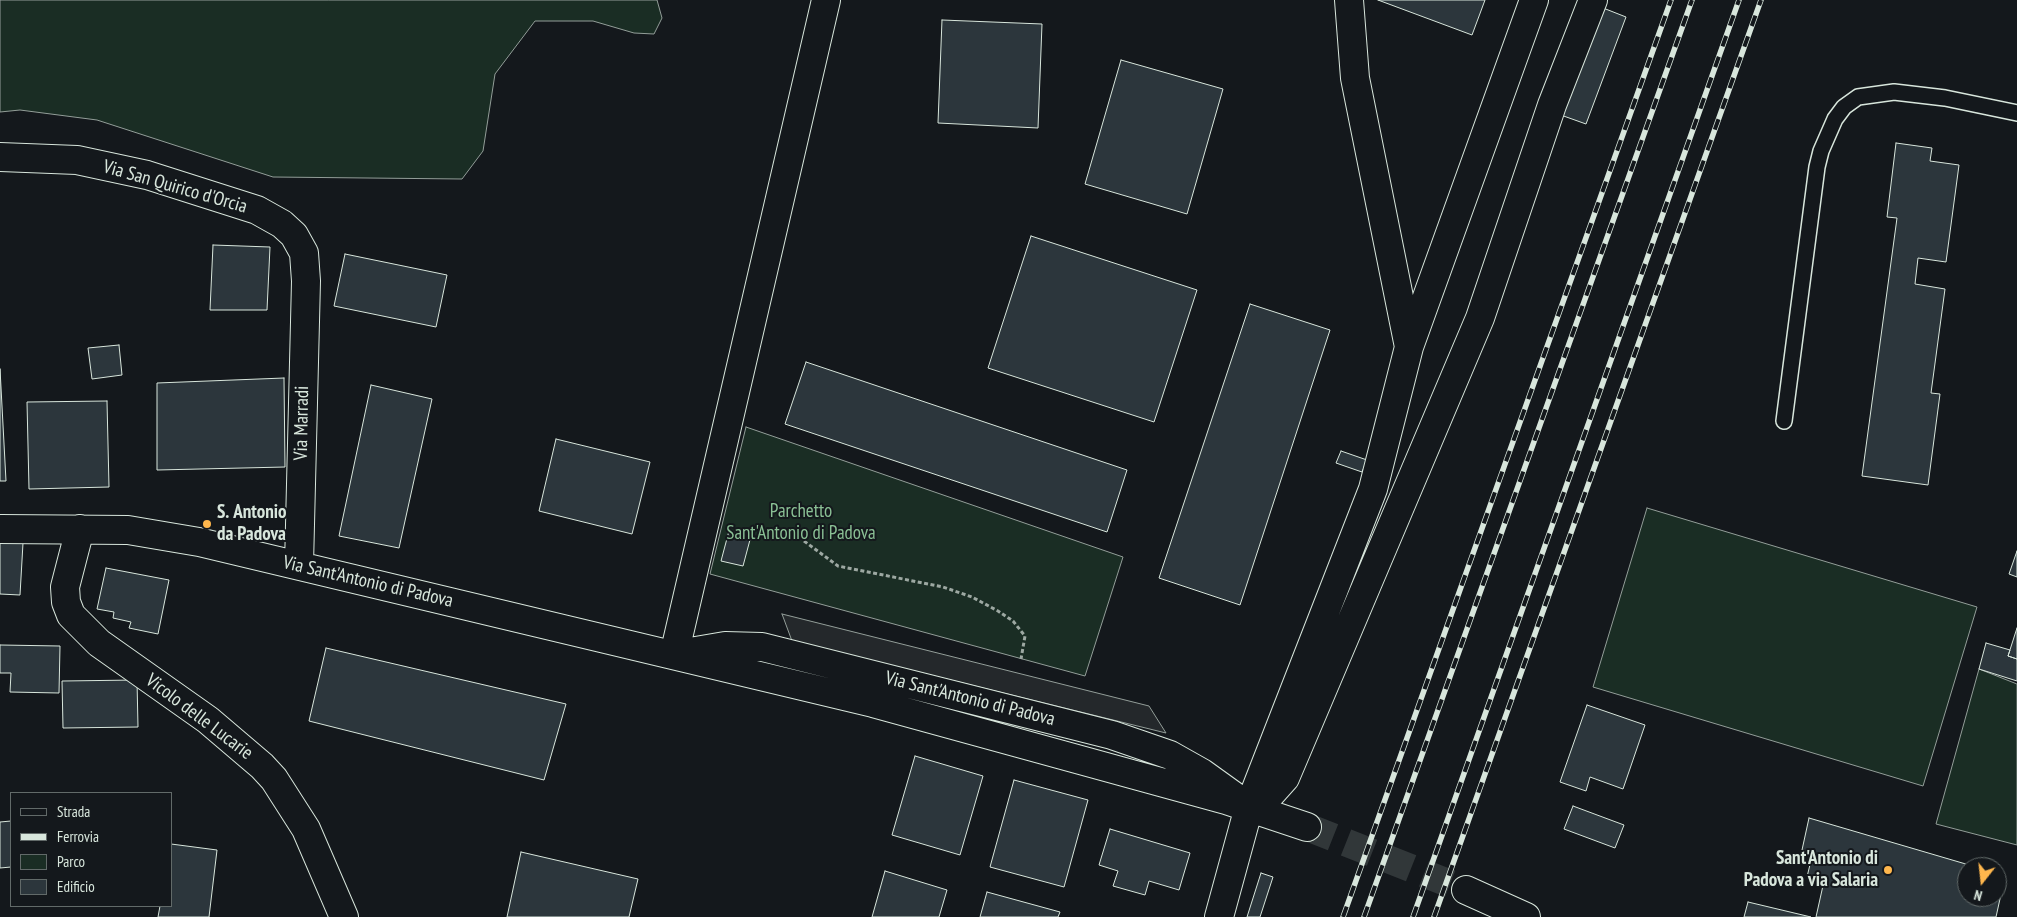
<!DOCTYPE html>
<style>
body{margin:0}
#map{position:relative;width:2017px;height:917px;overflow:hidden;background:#14181c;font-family:"PT Sans Narrow",sans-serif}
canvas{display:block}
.legend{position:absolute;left:10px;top:792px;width:162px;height:115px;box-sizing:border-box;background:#14181c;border:1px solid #626a69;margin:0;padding:6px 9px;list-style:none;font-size:15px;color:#d8e6dc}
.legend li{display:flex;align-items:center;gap:10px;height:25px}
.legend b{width:25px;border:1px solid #626a69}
.north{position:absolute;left:1957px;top:857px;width:50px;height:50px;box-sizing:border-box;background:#14181c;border:1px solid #626a69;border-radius:50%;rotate:196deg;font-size:14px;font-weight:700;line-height:20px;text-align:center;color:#d8e6dc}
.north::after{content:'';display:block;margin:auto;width:18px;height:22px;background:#ffb74d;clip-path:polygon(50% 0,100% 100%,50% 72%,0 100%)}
</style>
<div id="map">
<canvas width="2017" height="917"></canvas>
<ul class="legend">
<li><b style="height:6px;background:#14181c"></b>Strada</li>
<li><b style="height:6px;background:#d8e6dc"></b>Ferrovia</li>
<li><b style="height:14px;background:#1a2d24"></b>Parco</li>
<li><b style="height:14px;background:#2c363c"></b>Edificio</li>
</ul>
<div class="north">N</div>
</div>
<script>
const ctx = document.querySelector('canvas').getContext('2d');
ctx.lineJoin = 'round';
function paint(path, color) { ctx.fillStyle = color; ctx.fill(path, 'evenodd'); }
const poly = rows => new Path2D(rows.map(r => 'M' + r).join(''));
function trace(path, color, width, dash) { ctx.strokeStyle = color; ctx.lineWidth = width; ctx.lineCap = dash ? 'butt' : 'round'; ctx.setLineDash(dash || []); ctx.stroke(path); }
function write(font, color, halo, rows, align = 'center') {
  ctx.font = font + ' "PT Sans Narrow",sans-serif'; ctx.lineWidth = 4; ctx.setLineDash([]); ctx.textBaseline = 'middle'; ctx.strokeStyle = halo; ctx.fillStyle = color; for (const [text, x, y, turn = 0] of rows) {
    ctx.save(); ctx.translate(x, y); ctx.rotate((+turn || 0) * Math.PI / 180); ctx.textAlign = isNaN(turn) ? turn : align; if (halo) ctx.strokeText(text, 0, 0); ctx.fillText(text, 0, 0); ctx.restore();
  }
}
const green = poly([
 [0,0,657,0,662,18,654,34,634,33,593,21,535,21,495,74,483,151,462,179,273,177,97,120,20,110,0,112,0,0],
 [746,427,1123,557,1085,676,710,574,746,427],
 [1647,508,1977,607,1923,786,1593,687,1647,508],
 [1979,669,2017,684,2017,845,1936,824,1979,669]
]);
const parking = poly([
 [782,614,1149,706,1166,733,792,641,782,614]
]);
const building = poly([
 [1378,0,1485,0,1472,35,1378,0],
 [1598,6,1626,17,1586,124,1558,114,1598,6],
 [942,20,1042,24,1038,128,938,123,942,20],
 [1121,60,1223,89,1187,214,1085,184,1121,60],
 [1896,143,1932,148,1930,161,1959,165,1946,262,1918,258,1915,284,1945,289,1931,393,1940,394,1928,485,1862,476,1897,218,1887,217,1896,143],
 [1031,236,1197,290,1154,422,988,368,1031,236],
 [213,245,270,247,267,310,210,310,213,245],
 [345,254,447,275,436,327,334,306,345,254],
 [1250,304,1330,330,1240,605,1159,578,1250,304],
 [119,345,122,375,92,379,88,348,119,345],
 [806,362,1127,470,1107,532,785,424,806,362],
 [0,369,6,481,0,481,0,369],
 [284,378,285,467,157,470,157,383,284,378],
 [371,385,432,399,399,548,339,536,371,385],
 [107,401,109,487,29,489,27,402,107,401],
 [556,439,650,462,632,534,539,511,556,439],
 [1341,451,1367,460,1362,472,1336,463,1341,451],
 [729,531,751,536,743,566,721,561,729,531],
 [0,542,23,543,20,595,0,594,0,542],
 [2017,551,2017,577,2009,574,2017,551],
 [106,568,169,580,158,634,129,628,131,622,113,618,114,612,97,609,106,568],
 [2017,628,2017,659,2008,656,2017,628],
 [1986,643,2010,650,2008,656,2017,659,2017,681,1979,669,1986,643],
 [0,645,60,646,59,693,10,692,11,673,0,673,0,645],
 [326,648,566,704,544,780,309,721,326,648],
 [137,680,138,727,63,728,62,681,137,680],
 [1587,705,1645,725,1623,789,1590,777,1586,791,1560,782,1587,705],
 [915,756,983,776,960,855,892,835,915,756],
 [1014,780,1088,800,1064,887,990,867,1014,780],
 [1573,806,1624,825,1615,848,1564,829,1573,806],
 [1809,818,1976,867,1967,867,1967,897,1997,897,1997,873,2005,876,1996,917,1816,917,1824,881,1807,877,1813,852,1802,850,1809,818],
 [11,821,11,867,0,868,0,822,11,821],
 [1110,829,1190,853,1179,890,1149,881,1145,895,1113,886,1118,871,1099,865,1110,829],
 [171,844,217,850,209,917,158,917,160,906,171,906,171,844],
 [521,852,638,879,629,917,507,917,521,852],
 [885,871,947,890,939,917,872,917,885,871],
 [1261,873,1273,877,1260,917,1247,917,1261,873],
 [987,892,1060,912,1058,917,980,917,987,892],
 [1748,902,1811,917,1744,917,1748,902]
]);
const minorTunnel = poly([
 [1307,827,1466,890]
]);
const path = poly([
 [804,541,838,566,943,587,972,597,998,611,1013,621,1025,636,1021,659]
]);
const service = poly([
 [1784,421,1817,167,1821,151,1835,119,1844,107,1858,97,1894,92,1945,98,2017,113]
]);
const minor = poly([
 [1349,0,1355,78,1409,347],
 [0,157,77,160,147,175,257,210,282,224,294,235,304,253,306,281,299,565],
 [0,529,128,530,199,542,873,703,1226,800,1307,827],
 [80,529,65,587,66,602,71,615,99,643,208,720,262,766,274,779,306,829,344,917],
 [684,653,725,646,762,647,1112,735,1170,755,1202,773,1234,796],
 [674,655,826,0],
 [1249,807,1268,797,1285,778,1480,318,1552,105,1593,0],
 [1466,890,1526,917],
 [1219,917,1249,807,1373,489,1409,347,1534,0]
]);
const rail = poly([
 [1343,917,1671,0],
 [1364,917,1692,0],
 [1413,917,1739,0],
 [1434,917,1761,0]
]);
const markers = [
 [207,524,5,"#ffb74d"],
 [1888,870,5,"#ffb74d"]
];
const streetNames = [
 ["Via San Quirico d'Orcia",175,187,16],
 ["Via Marradi",302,423,-89],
 ["Via Sant'Antonio di Padova",368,582,13],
 ["Via Sant'Antonio di Padova",970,699,14],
 ["Vicolo delle Lucarie",199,717,37]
];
const parkNames = [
 ["Parchetto",801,512],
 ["Sant'Antonio di Padova",801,534]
];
const poiNames = [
 ["S. Antonio",217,513],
 ["da Padova",217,535],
 ["Sant'Antonio di",1878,859,"right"],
 ["Padova a via Salaria",1878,881,"right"]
];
paint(green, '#1a2d24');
trace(green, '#939e99', 1);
paint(parking, '#24282b');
trace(parking, '#939e99', 1);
paint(building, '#2c363c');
trace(building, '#d8e6dc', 1);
trace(minorTunnel, '#313739', 28, [28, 14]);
trace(service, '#d8e6dc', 18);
trace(minor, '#d8e6dc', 30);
trace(path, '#9da8a2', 3, [4, 2.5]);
trace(service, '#14181c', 15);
trace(minor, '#14181c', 28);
trace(rail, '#d8e6dc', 5.5);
trace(rail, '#14181c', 4, [11]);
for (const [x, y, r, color] of markers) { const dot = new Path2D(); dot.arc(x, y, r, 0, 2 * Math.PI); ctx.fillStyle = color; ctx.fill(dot); trace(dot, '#14181c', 2); }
write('19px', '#d8e6dc', '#14181c', streetNames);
write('19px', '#8ac095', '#14181c', parkNames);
write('bold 19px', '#d8e6dc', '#14181c', poiNames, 'left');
</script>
